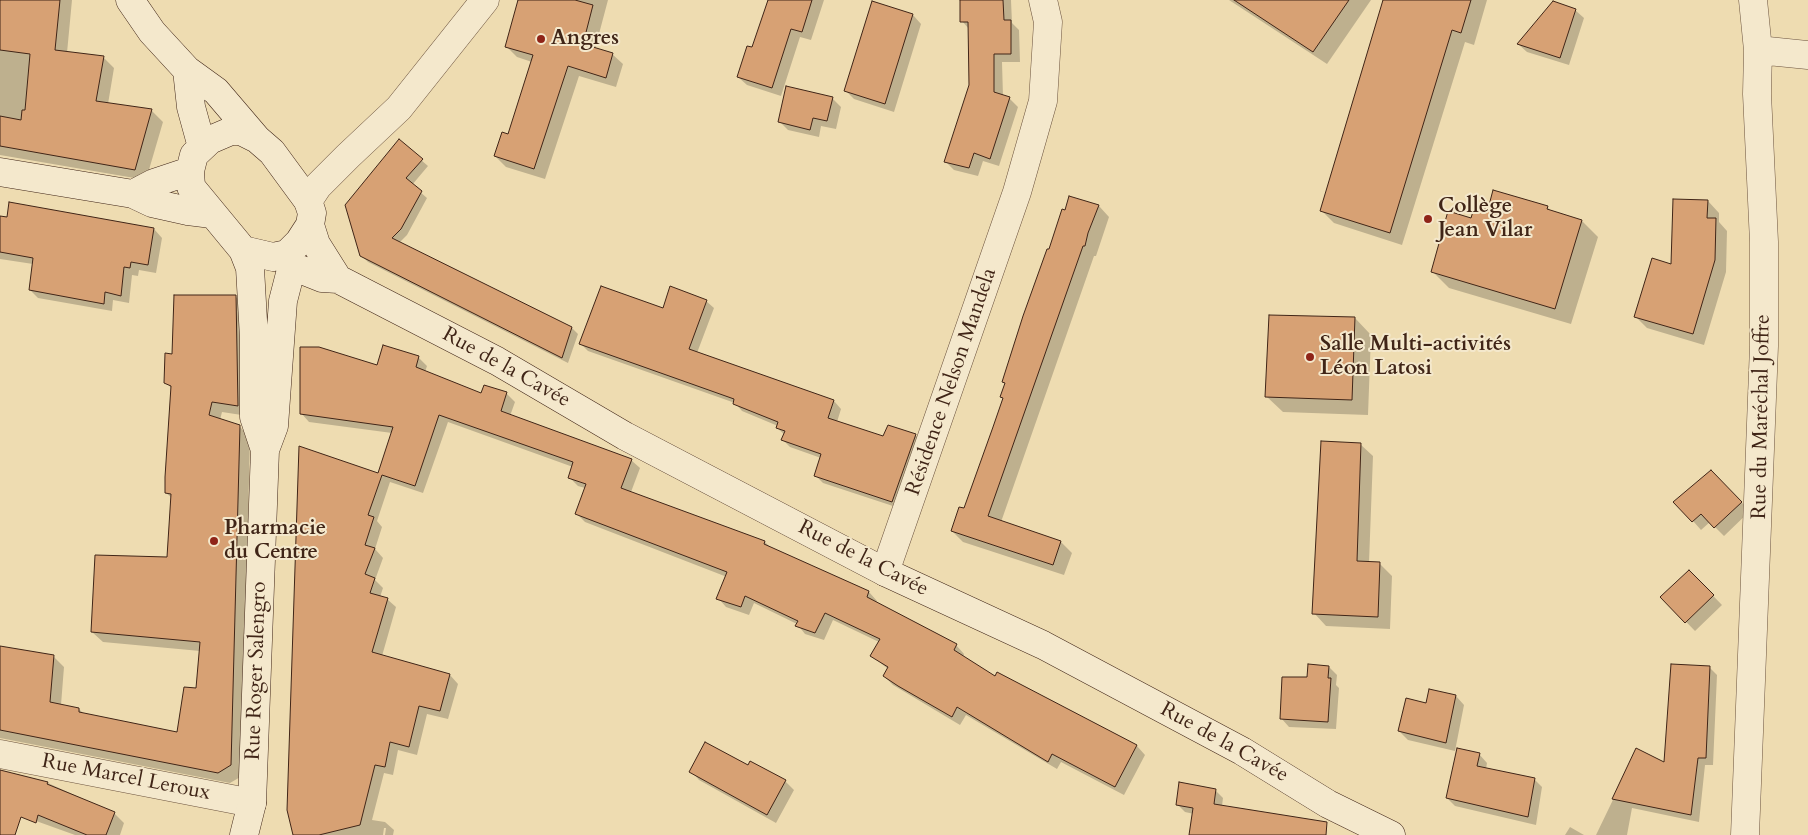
<!DOCTYPE html>
<meta charset="utf-8">
<style>
body{margin:0}
canvas{display:block;background:#eedcb1}
</style>
<canvas width="1808" height="835"></canvas>
<script>
const ctx = document.querySelector('canvas').getContext('2d');
ctx.lineJoin = 'round';
function paint(path, color) { ctx.fillStyle = color; ctx.fill(path, 'evenodd'); }
const poly = rows => new Path2D(rows.map(r => 'M' + r).join(''));
function trace(path, color, width, dash) { ctx.strokeStyle = color; ctx.lineWidth = width; ctx.lineCap = dash ? 'butt' : 'round'; ctx.setLineDash(dash || []); ctx.stroke(path); }
function write(font, color, halo, rows, align = 'center') {
  ctx.font = font + ' Cardo,serif'; ctx.lineWidth = 4; ctx.setLineDash([]); ctx.textBaseline = 'middle'; ctx.strokeStyle = halo; ctx.fillStyle = color; for (const [text, x, y, turn = 0] of rows) {
    ctx.save(); ctx.translate(x, y); ctx.rotate((+turn || 0) * Math.PI / 180); ctx.textAlign = isNaN(turn) ? turn : align; if (halo) ctx.strokeText(text, 0, 0); ctx.fillText(text, 0, 0); ctx.restore();
  }
}
const shadow = poly([
 [0,0,72,0,67,53,103,57,114,68,108,104,152,111,163,122,146,180,0,155],
 [519,0,608,0,595,49,612,54,623,64,616,87,579,76,545,179,506,167,495,156,509,135,532,62,517,57,506,46],
 [769,0,824,0,811,40,800,37,781,96,747,85,738,77,753,49],
 [961,0,1011,0,1012,23,1019,30,1020,62,1002,62,1003,96,1009,98,1018,107,999,166,983,161,978,176,954,170,945,161,970,85,969,29,962,21],
 [1229,0,1371,0,1327,64],
 [1384,0,1487,0,1474,45,1465,42,1402,245,1334,223,1321,210],
 [873,3,913,15,921,24,894,112,854,99,846,91],
 [1575,10,1584,18,1569,65,1527,52,1518,44],
 [832,98,841,107,836,129,821,126,819,137,788,130,780,122],
 [399,141,428,166,412,185,427,198,407,235,399,243,572,328,578,334,568,363,368,262,361,255],
 [1070,197,1099,206,1109,217,1096,256,1094,256,1001,522,1061,542,1072,553,1064,575,963,542,952,531,965,510,1004,399,1002,397,1006,384,1003,382],
 [1708,201,1719,213,1719,222,1727,231,1726,272,1704,345,1647,328,1636,317,1672,266],
 [1547,207,1552,212,1582,221,1598,237,1571,324,1449,288,1432,271,1488,210],
 [0,217,154,229,162,238,156,273,139,270,138,276,132,275,129,303,113,300,112,311,38,298,30,290,33,264,0,259],
 [235,296,246,307,248,416,222,412,220,420,239,426,250,437,242,776,230,783,0,738,0,648,54,657,64,667,61,705,79,709,84,714,179,733,197,690,200,651,103,642,92,632,168,558,172,498,166,493,172,389,166,382,174,355],
 [706,301,714,308,697,353,834,401,841,409,837,422,884,438,915,435,923,442,899,508,823,483,815,475,821,458,790,447,783,440,785,435,777,428,778,426,742,411,735,403,588,351,581,344,664,310],
 [1355,318,1371,335,1368,415,1283,412,1266,396],
 [418,357,427,366,425,372,482,395,485,386,507,394,515,402,510,416,631,460,640,468,631,492,765,542,771,548,869,592,877,601,876,603,956,645,964,654,963,657,996,678,998,674,1137,746,1145,755,1124,795,1061,762,1057,769,966,715,960,725,893,685,884,676,888,669,872,656,879,642,833,620,824,640,805,634,797,624,754,603,749,615,726,607,718,598,727,577,585,522,577,514,585,488,578,486,569,477,573,467,448,422,423,493,390,482,377,521,382,527,375,549,383,558,375,580,383,588,380,597,387,599,396,607,382,656,450,675,458,684,448,719,427,714,417,755,398,750,393,775,384,773,372,820,385,822,394,830,393,835,385,835,386,828,384,828,383,835,294,835,289,811,378,474,392,433,309,422,301,413,378,367],
 [1360,444,1373,456,1369,563,1380,564,1392,576,1390,629,1326,626,1314,613],
 [1711,471,1750,511,1724,536,1710,522,1701,530,1693,521],
 [1689,571,1722,605,1695,631,1662,597],
 [1329,667,1337,675,1336,685,1339,688,1336,729,1289,727,1281,718,1308,678],
 [1709,667,1717,675,1713,765,1705,765,1699,822,1632,808,1627,835,1596,835,1637,750,1666,764],
 [1430,691,1456,696,1464,705,1455,751,1408,740,1399,731,1427,704],
 [1479,754,1487,763,1486,769,1534,779,1542,787,1536,825,1455,806,1447,798],
 [749,767,785,781,794,790,776,823,699,780,691,771],
 [0,772,48,783,114,813,124,823,120,835,75,835,0,808],
 [1215,790,1223,798,1222,806,1316,835,1190,835,1194,814,1185,812,1177,804],
 [1570,827,1584,835,1565,835]
]);
const building = poly([
 [0,0,60,0,55,50,104,56,96,101,152,109,135,170,0,146,0,116,21,120,22,110,25,110,30,54,0,50,0,0],
 [518,0,575,0,593,5,583,44,613,53,606,78,568,66,534,169,494,156,502,132,508,134,533,55,505,47,518,0],
 [768,0,812,0,802,32,791,29,772,88,737,77,747,46,752,47,768,0],
 [960,0,1003,0,1004,20,1011,20,1011,54,994,54,994,92,1010,97,990,159,974,153,969,168,944,162,969,85,968,22,960,22,960,0],
 [1234,0,1349,0,1313,52,1234,0],
 [1383,0,1471,0,1461,33,1452,30,1390,233,1320,211,1383,0],
 [872,1,913,14,885,104,844,91,872,1],
 [1553,1,1576,9,1560,58,1517,44,1553,1],
 [786,86,833,97,827,121,813,118,810,130,778,122,786,86],
 [399,139,423,159,406,178,422,191,401,229,392,238,572,327,562,358,360,256,345,205,399,139],
 [1493,190,1548,206,1547,209,1582,220,1555,309,1431,272,1448,211,1471,218,1475,205,1488,209,1493,190],
 [1069,196,1099,205,1088,233,1085,246,1083,246,988,516,1061,541,1053,565,951,531,959,507,964,508,993,427,1003,398,1000,397,1005,383,1002,382,1023,316,1047,249,1049,249,1062,209,1065,210,1069,196],
 [1673,199,1708,200,1707,218,1716,218,1715,260,1693,334,1634,317,1652,258,1671,264,1673,199],
 [9,202,154,228,148,265,131,262,130,268,124,267,121,296,105,292,104,304,29,290,33,258,0,252,0,216,7,217,9,202],
 [601,286,663,308,670,286,707,300,689,349,834,400,828,418,883,436,888,425,916,434,892,502,814,476,821,454,781,440,785,431,776,428,778,422,733,404,734,399,579,344,601,286],
 [174,295,236,295,238,406,212,402,209,415,240,425,231,765,218,773,0,730,0,646,54,655,50,702,79,708,79,712,177,732,184,687,196,688,200,642,91,632,95,555,167,557,171,494,165,493,165,477,171,386,164,383,165,353,172,354,174,295],
 [1269,315,1355,317,1352,400,1265,397,1269,315],
 [383,345,419,356,416,367,481,393,484,385,507,392,501,411,632,459,621,488,765,541,764,544,869,591,867,597,957,644,954,650,995,676,997,672,1137,745,1115,787,1052,754,1048,762,957,707,952,717,898,686,883,676,888,667,870,656,880,639,825,613,815,633,795,626,798,621,745,596,741,607,716,599,727,572,575,514,586,484,568,478,573,462,439,415,415,486,382,475,368,515,374,517,365,545,375,548,365,574,375,578,370,593,388,598,372,652,450,674,440,711,419,706,409,747,390,742,385,767,375,765,360,825,319,835,293,835,287,810,299,446,378,473,393,427,300,414,300,347,319,347,377,365,383,345],
 [1321,441,1361,443,1357,561,1380,562,1378,617,1312,614,1321,441],
 [1711,470,1742,502,1714,528,1701,514,1692,522,1673,502,1711,470],
 [1689,570,1714,595,1685,623,1660,597,1689,570],
 [1308,664,1329,666,1328,678,1331,678,1328,722,1280,719,1282,677,1307,677,1308,664],
 [1671,664,1710,666,1706,758,1698,758,1691,815,1612,799,1636,748,1664,762,1671,664],
 [1429,689,1456,695,1446,743,1398,731,1406,698,1426,703,1429,689],
 [705,742,748,765,750,761,786,780,767,815,689,772,705,742],
 [1457,748,1480,753,1477,766,1535,778,1528,817,1446,798,1457,748],
 [0,770,48,782,47,784,115,812,106,835,87,835,38,815,36,823,21,817,15,835,0,835,0,770],
 [1179,782,1216,789,1214,804,1327,822,1326,835,1189,835,1193,808,1176,805,1179,782]
]);
const street = poly([
 [1758,50,1808,55],
 [308,201,318,186,348,156,399,108,485,0],
 [885,572,1017,192,1043,101,1048,22,1043,0],
 [0,754,252,803],
 [1745,835,1764,346,1764,242,1757,94,1758,50,1753,0]
]);
const secondary = poly([
 [130,0,152,32,187,70,216,91,257,139],
 [187,70,191,107,202,147],
 [231,131,241,131,257,139,272,152,308,201,312,213,310,225,299,242,287,254,273,257,243,250,191,187,190,171,194,155,210,140,231,131],
 [0,172,133,194,152,203,188,211,212,214],
 [133,194,154,183,190,171],
 [310,225,316,244,338,279],
 [243,250,250,268,254,338,254,417,265,450],
 [292,266,322,278,338,279,497,361,625,436,885,572,1043,645,1242,751,1328,804,1391,835],
 [244,835,252,803,265,450,274,426,283,301,292,266]
]);
const markers = [
 [541,39,5,"#8f2418"],
 [1428,219,5,"#8f2418"],
 [1310,357,5,"#8f2418"],
 [214,541,5,"#8f2418"]
];
const poiNames = [
 ["Angres",551,39],
 ["Collège",1438,207],
 ["Jean Vilar",1438,231],
 ["Salle Multi-activités",1320,345],
 ["Léon Latosi",1320,369],
 ["Pharmacie",224,529],
 ["du Centre",224,553]
];
const streetNames = [
 ["Rue de la Cavée",506,368,29],
 ["Résidence Nelson Mandela",952,382,-71],
 ["Rue du Maréchal Joffre",1762,417,-89],
 ["Rue de la Cavée",863,559,27],
 ["Rue Roger Salengro",257,671,-88],
 ["Rue de la Cavée",1224,743,29],
 ["Rue Marcel Leroux",126,778,11]
];
paint(shadow, '#0003');
paint(building, '#d7a174');
trace(building, '#402517', 1);
trace(street, '#6c533e', 29);
trace(secondary, '#402517', 29);
trace(street, '#f4e8cc', 28);
trace(secondary, '#f4e8cc', 28);
for (const [x, y, r, color] of markers) { const dot = new Path2D(); dot.arc(x, y, r, 0, 2 * Math.PI); ctx.fillStyle = color; ctx.fill(dot); trace(dot, '#f4e8cc', 2); }
write('bold 21px', '#402517', '#f4e8cc', poiNames, 'left');
write('21px', '#402517', '#f4e8cc', streetNames);
</script>
